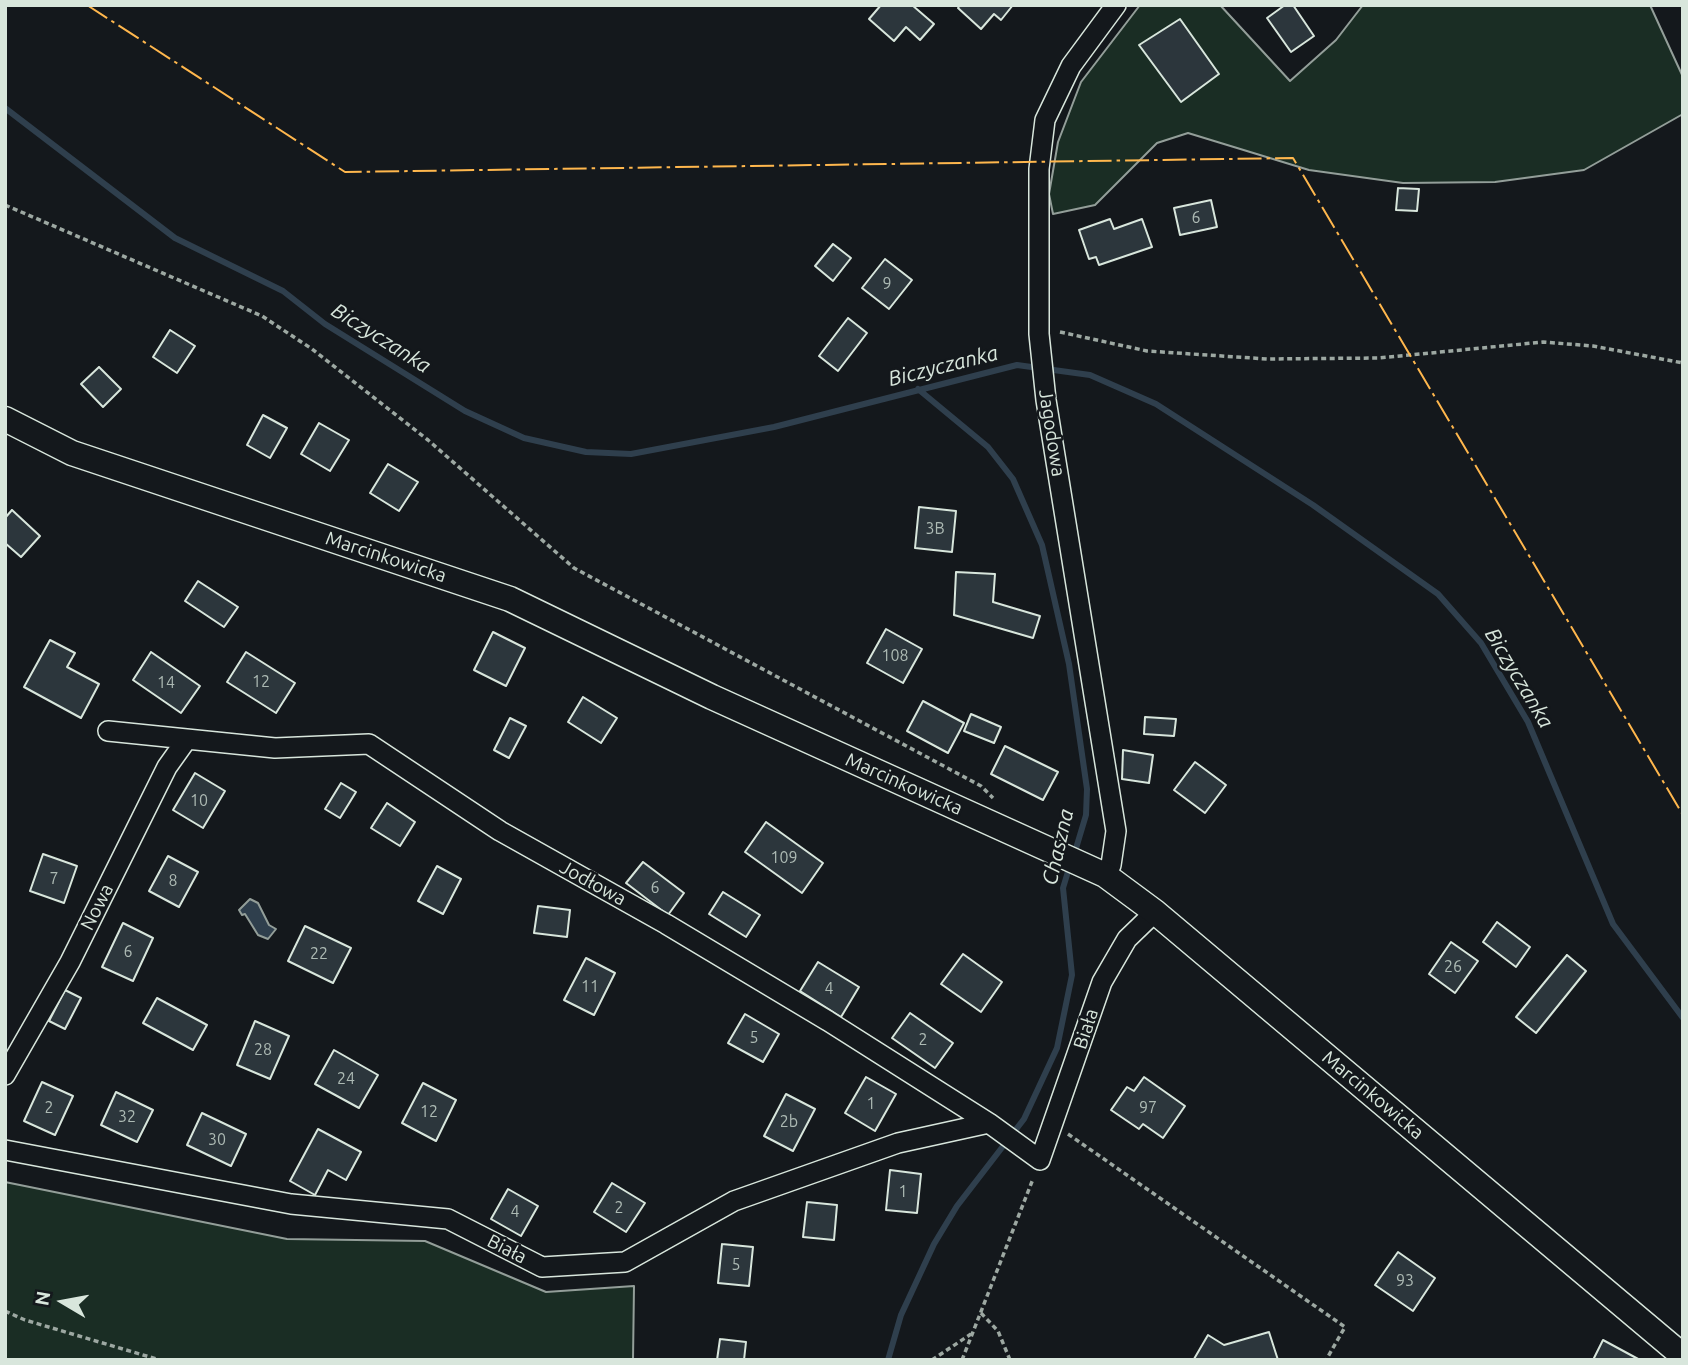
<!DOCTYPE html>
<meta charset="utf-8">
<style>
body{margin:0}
#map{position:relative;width:1688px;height:1365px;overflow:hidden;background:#14181c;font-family:Ubuntu,sans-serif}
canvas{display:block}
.frame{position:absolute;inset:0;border:7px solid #d8e6dc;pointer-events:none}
.north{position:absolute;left:28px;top:1267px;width:70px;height:70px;-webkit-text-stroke:5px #14181c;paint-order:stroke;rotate:280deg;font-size:19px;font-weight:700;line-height:28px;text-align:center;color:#d8e6dc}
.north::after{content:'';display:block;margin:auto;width:24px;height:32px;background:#d8e6dc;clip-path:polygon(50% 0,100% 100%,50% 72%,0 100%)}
</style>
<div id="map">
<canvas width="1688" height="1365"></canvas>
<div class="frame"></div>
<div class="north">N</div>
</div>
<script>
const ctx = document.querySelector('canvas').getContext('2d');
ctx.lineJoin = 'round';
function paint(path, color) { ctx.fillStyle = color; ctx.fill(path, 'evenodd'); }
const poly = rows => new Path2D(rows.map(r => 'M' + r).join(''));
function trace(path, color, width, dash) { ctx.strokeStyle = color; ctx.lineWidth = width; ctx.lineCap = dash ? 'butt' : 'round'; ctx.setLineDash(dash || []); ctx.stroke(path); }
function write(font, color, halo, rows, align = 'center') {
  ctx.font = font + ' Ubuntu,sans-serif'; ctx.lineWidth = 5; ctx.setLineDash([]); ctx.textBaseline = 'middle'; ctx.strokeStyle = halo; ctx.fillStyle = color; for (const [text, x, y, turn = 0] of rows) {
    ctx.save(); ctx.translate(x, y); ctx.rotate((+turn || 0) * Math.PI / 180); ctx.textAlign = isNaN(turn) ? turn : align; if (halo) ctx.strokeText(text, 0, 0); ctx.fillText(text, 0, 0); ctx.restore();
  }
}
const green = poly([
 [1140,5,1220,5,1290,81,1336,40,1363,5,1650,5,1683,77,1683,114,1584,170,1495,182,1403,183,1309,170,1188,133,1157,143,1095,205,1053,214,1049,194,1058,142,1081,82,1140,5],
 [5,1182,287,1239,425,1241,546,1292,634,1286,633,1360,5,1360,5,1182]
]);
const water = poly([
 [250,899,258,903,269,925,276,929,268,939,258,935,245,914,242,915,239,910,250,899]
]);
const stream = poly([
 [5,108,175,238,283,291,325,324,465,411,524,438,586,452,631,454,774,427,1017,365,1090,375,1156,404,1313,505,1438,594,1481,643,1528,722,1613,924,1683,1018],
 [918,389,988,447,1013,479,1042,545,1069,664,1087,789,1086,815,1074,855],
 [888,1360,901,1315,934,1244,957,1206,1024,1119,1057,1048,1072,975,1063,888,1070,865]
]);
const building = poly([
 [881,5,912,5,934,24,920,40,906,27,894,41,869,19,881,5],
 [960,5,1013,5,1001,20,994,14,981,29,958,8,960,5],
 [1285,5,1293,5,1314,36,1291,52,1267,18,1285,5],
 [1180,19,1219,74,1181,102,1139,45,1180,19],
 [1398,188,1419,189,1417,211,1396,210,1398,188],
 [1211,200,1217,227,1180,235,1174,208,1211,200],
 [1110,219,1114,229,1142,219,1152,247,1099,265,1096,257,1089,259,1079,230,1110,219],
 [833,244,851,258,833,281,815,266,833,244],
 [885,259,912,280,889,309,862,288,885,259],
 [848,318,867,333,838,371,819,356,848,318],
 [170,330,195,346,177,373,153,357,170,330],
 [99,367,121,389,103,407,81,384,99,367],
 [263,415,287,428,270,458,247,445,263,415],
 [319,423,349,440,330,471,301,454,319,423],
 [388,464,418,482,399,511,370,493,388,464],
 [919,507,956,511,952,552,915,548,919,507],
 [12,510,40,536,21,557,5,543,5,518,12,510],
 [956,572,995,574,993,602,1040,616,1033,638,954,615,956,572],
 [198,581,238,607,224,627,185,601,198,581],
 [886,629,922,649,903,683,867,663,886,629],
 [493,632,525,648,506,686,474,670,493,632],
 [50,640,75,653,67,667,99,684,81,718,24,687,50,640],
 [151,652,200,686,181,713,133,680,151,652],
 [246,652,295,683,276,713,227,682,246,652],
 [583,697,617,718,601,743,568,722,583,697],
 [923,701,964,723,948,753,907,731,923,701],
 [971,714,1001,727,994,743,964,731,971,714],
 [1145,717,1176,719,1174,736,1144,734,1145,717],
 [510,718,526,726,509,758,494,750,510,718],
 [1005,746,1058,772,1043,800,991,774,1005,746],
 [1123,750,1153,755,1149,783,1122,779,1123,750],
 [1195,762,1226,785,1205,813,1174,790,1195,762],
 [195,773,225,791,203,828,173,810,195,773],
 [341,783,356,792,340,818,325,809,341,783],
 [387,803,415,822,400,846,371,828,387,803],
 [766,822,823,863,802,893,745,852,766,822],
 [43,854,77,866,64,903,30,891,43,854],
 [168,856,198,872,179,907,149,891,168,856],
 [643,862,684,893,668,915,626,883,643,862],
 [437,866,461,879,443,914,418,901,437,866],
 [723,892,760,915,746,937,709,914,723,892],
 [538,906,570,910,567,937,534,933,538,906],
 [1497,922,1530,947,1516,967,1483,942,1497,922],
 [123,923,153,938,133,981,102,967,123,923],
 [305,926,351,948,333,983,288,961,305,926],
 [1451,942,1478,961,1455,993,1429,974,1451,942],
 [963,954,1002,982,981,1012,941,984,963,954],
 [1567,955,1586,971,1536,1033,1516,1017,1567,955],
 [586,958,615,973,594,1015,564,1000,586,958],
 [818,962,859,987,841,1017,800,991,818,962],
 [65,990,81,998,65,1029,49,1021,65,990],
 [157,998,207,1025,193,1050,143,1023,157,998],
 [910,1013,953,1043,935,1068,892,1038,910,1013],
 [745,1014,779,1034,763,1062,728,1043,745,1014],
 [255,1021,289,1036,270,1079,237,1065,255,1021],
 [334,1050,378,1075,359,1108,315,1084,334,1050],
 [866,1077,896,1094,875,1131,845,1113,866,1077],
 [1144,1077,1185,1106,1163,1138,1143,1124,1139,1129,1111,1110,1127,1087,1134,1091,1144,1077],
 [42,1082,73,1096,55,1135,24,1121,42,1082],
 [423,1083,456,1100,436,1141,402,1123,423,1083],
 [116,1092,153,1110,137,1142,101,1125,116,1092],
 [786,1094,815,1109,793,1151,764,1136,786,1094],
 [202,1113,246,1134,231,1166,187,1145,202,1113],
 [318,1129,361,1152,346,1180,328,1170,315,1195,290,1181,318,1129],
 [890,1170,921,1174,917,1213,886,1210,890,1170],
 [612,1183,645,1203,626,1232,594,1212,612,1183],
 [508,1189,538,1206,521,1236,491,1219,508,1189],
 [807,1202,837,1205,834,1240,803,1237,807,1202],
 [722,1244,753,1247,749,1286,718,1283,722,1244],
 [1398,1252,1435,1278,1413,1311,1375,1285,1398,1252],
 [1269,1332,1278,1360,1194,1359,1208,1335,1224,1345,1269,1332],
 [720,1339,746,1342,744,1360,717,1360,720,1339],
 [1603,1340,1640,1360,1593,1360,1603,1340]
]);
const path = poly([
 [5,205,262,316,312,349,428,440,574,568,981,786,993,798],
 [1060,332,1147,351,1267,359,1379,358,1543,342,1593,346,1683,363],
 [1068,1134,1345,1327,1326,1360],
 [5,1311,25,1320,160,1360],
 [981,1313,998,1331,1010,1360],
 [932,1360,971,1334],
 [962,1360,1033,1179]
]);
const minor = poly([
 [108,731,275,748,369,744,500,831,666,924,828,1021,989,1123,1040,1160,1102,982,1127,939,1155,912],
 [1105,875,1111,865,1116,831,1046,400,1039,334,1039,169,1045,120,1071,66,1116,5],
 [5,1075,70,962,167,767,187,739],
 [5,1150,291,1204,448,1219,542,1267,625,1262,734,1201,898,1143,989,1123]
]);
const tertiary = poly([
 [5,419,72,453,510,599,712,697,1105,875,1155,912,1683,1356]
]);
const power = poly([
 [87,5,345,172,1293,158,1683,815]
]);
const numberNames = [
 ["6",1196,218],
 ["9",887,284],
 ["3B",935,529],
 ["108",895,656],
 ["12",261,682],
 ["14",166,683],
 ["10",199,801],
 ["109",784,858],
 ["7",54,879],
 ["8",173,881],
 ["6",655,888],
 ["6",128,952],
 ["22",319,954],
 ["26",1453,967],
 ["11",590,987],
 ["4",829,989],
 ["5",754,1038],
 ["2",923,1040],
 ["28",263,1050],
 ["24",346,1079],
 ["1",871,1104],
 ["2",49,1108],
 ["97",1148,1108],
 ["12",429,1112],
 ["32",127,1117],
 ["2b",789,1122],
 ["30",217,1140],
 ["1",903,1192],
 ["2",619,1208],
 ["4",515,1212],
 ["5",736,1265],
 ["93",1405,1281]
];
const streetNames = [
 ["Jagodowa",1052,433,81],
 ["Marcinkowicka",386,557,18],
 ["Marcinkowicka",904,784,24],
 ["Jodłowa",593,883,29],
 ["Nowa",97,907,-63],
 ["Biała",1086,1029,-72],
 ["Marcinkowicka",1373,1095,40],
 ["Biała",507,1249,27]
];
const waterNames = [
 ["Biczyczanka",381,338,32],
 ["Biczyczanka",943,366,-14],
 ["Biczyczanka",1519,678,59],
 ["Chaszna",1058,847,-77]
];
paint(green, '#1a2d24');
trace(green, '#939e99', 2);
paint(water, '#2f3f4d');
trace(water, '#939e99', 2);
trace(stream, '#2f3f4d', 6);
paint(building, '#2c363c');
trace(building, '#d8e6dc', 2);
trace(minor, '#d8e6dc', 22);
trace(tertiary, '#d8e6dc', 27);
trace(path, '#9da8a2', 3.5, [5, 3.5]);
trace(minor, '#14181c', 19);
trace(tertiary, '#14181c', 24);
trace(power, '#ffb74d', 2, [24, 5, 3.5, 5]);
write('16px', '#adbab4', null, numberNames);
write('19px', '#d8e6dc', '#14181c', streetNames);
write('italic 21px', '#d8e6dc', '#14181c', waterNames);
</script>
